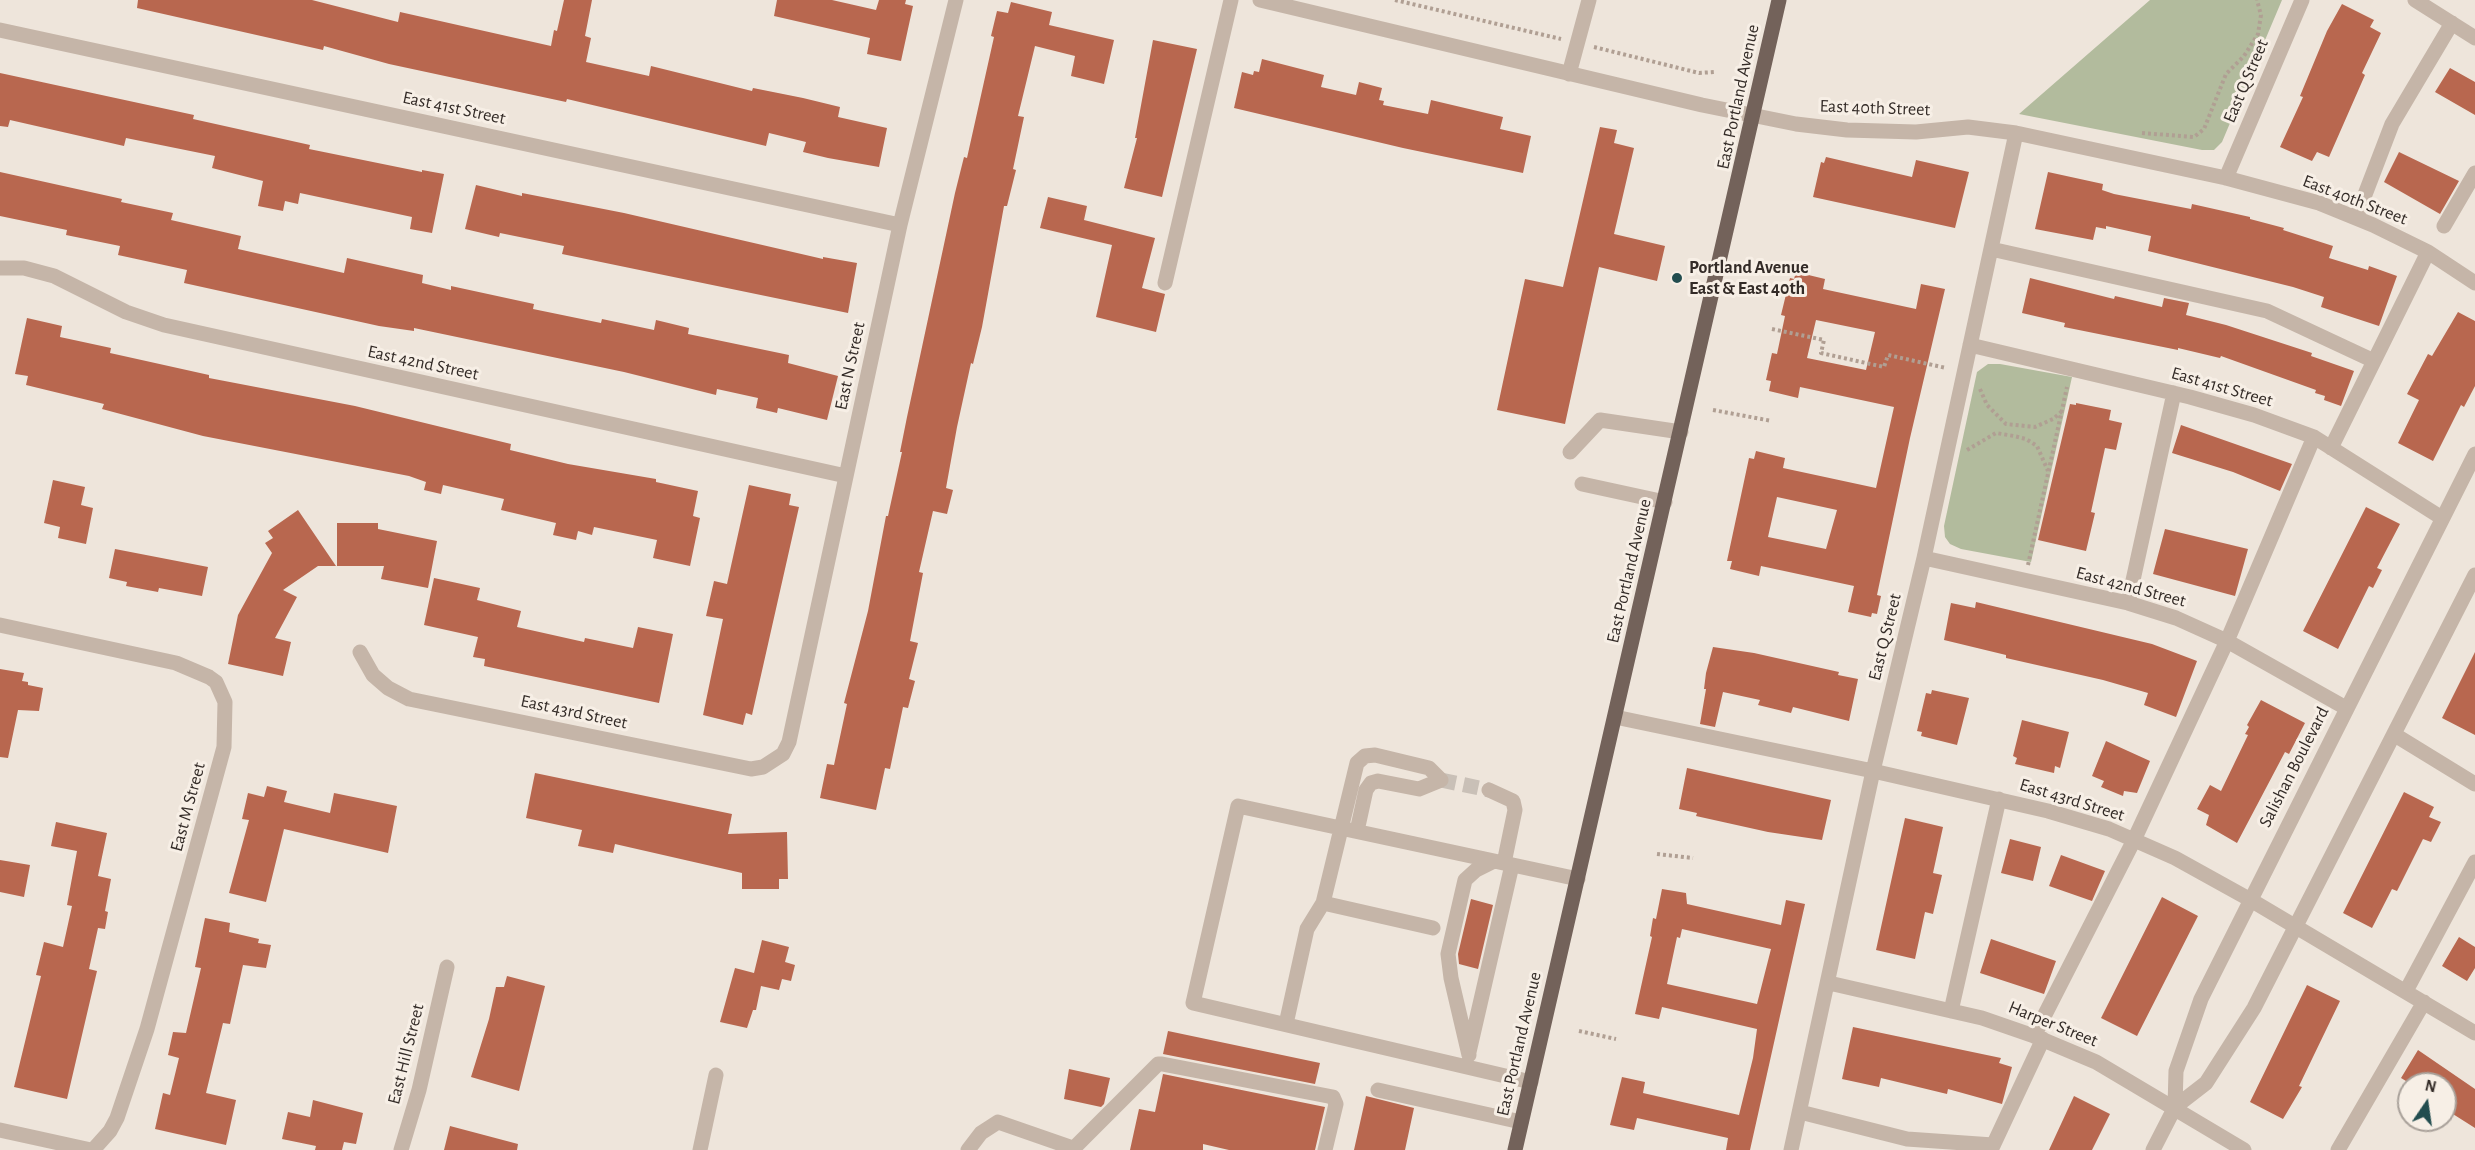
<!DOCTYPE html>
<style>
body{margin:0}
#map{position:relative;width:2475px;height:1150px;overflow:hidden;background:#eee5db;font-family:"Alegreya Sans",sans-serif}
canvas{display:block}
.north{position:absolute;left:2397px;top:1072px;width:60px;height:60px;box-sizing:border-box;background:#f7efe6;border:2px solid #a9a19a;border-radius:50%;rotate:13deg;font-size:16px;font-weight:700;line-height:24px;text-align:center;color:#332b27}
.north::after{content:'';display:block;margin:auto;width:21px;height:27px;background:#224d4f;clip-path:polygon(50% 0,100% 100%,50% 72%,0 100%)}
</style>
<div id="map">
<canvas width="2475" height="1150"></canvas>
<div class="north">N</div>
</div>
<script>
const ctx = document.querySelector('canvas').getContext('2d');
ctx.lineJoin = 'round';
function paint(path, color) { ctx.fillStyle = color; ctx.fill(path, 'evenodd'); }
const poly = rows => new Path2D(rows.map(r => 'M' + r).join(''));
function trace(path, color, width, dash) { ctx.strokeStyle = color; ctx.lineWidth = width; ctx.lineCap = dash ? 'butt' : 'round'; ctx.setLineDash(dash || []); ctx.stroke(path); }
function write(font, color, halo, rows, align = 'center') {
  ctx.font = font + ' "Alegreya Sans",sans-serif'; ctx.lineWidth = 6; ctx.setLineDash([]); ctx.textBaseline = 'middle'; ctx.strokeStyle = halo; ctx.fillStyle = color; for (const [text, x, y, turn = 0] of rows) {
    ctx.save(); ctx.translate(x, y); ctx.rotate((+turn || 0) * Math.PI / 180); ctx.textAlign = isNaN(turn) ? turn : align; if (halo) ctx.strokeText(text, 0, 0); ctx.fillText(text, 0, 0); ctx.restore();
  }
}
const green = poly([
 [2150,0,2282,0,2222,142,2214,150,2202,150,2019,114],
 [1988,364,2000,364,2072,377,2031,562,1961,549,1950,544,1945,537,1944,526,1977,372]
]);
const building = poly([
 [138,0,312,0,398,22,400,12,551,46,554,30,557,31,564,0,592,0,585,36,591,38,586,62,649,76,651,66,752,91,753,88,803,98,840,107,838,117,887,128,879,167,828,158,803,152,806,142,769,133,766,146,567,99,566,102,389,64,324,46,323,50,137,8],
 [777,0,832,0,876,10,879,0,906,0,905,4,913,6,901,61,867,54,870,38,774,16],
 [1011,2,1052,12,1049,25,1114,40,1104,84,1071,76,1075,56,1035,46,1018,116,1024,117,1013,169,1016,170,1007,206,1004,206,982,327,973,364,971,363,957,427,946,488,953,490,947,514,933,511,919,572,923,573,910,641,918,643,909,679,915,681,908,708,903,707,890,769,885,768,876,810,820,798,827,764,834,765,847,704,844,703,868,611,886,516,888,516,902,452,900,452,907,417,955,193,964,157,967,158,994,37,991,36,997,11,1008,13],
 [2342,4,2374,20,2370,27,2381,33,2362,73,2365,75,2329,157,2317,152,2312,161,2280,147,2303,97,2300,96,2327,31],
 [1153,40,1197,49,1162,197,1124,188,1137,138,1135,138],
 [1262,59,1324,75,1321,87,1356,95,1359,82,1382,88,1379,100,1384,101,1383,105,1428,114,1431,100,1503,117,1500,129,1531,136,1523,173,1403,148,1234,108,1242,72,1253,75,1254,71,1259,72],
 [2450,68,2475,82,2475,115,2435,92],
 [0,73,194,115,193,119,310,145,309,149,422,172,422,170,444,174,432,233,410,229,412,217,300,193,298,204,285,201,283,211,258,206,263,181,212,168,215,156,126,138,124,146,10,120,8,127,0,126],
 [1600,127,1617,130,1614,143,1634,148,1614,234,1665,246,1657,281,1599,267,1565,424,1497,410,1525,279,1563,287],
 [2399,152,2459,181,2440,214,2384,182],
 [1826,157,1912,177,1916,160,1969,172,1955,228,1813,197,1821,162,1824,163],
 [0,172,122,199,121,202,173,213,171,220,241,236,238,249,344,273,347,258,423,275,422,283,451,290,451,286,534,304,533,309,601,323,602,319,654,330,656,320,689,328,688,334,789,355,788,363,838,376,827,420,778,408,777,413,756,408,758,398,717,389,716,395,624,372,414,328,414,331,379,326,184,283,187,270,118,255,120,246,66,235,67,230,0,216],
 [2048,172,2103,184,2102,190,2114,194,2191,209,2192,204,2250,217,2250,219,2284,228,2283,230,2333,246,2329,258,2368,270,2369,266,2397,276,2379,326,2321,307,2324,297,2293,287,2148,251,2151,236,2106,226,2106,229,2096,227,2093,240,2035,229],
 [476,185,522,196,522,193,624,213,823,259,823,257,857,263,848,313,562,254,564,246,500,233,499,237,465,229],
 [1048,197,1087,206,1084,220,1155,238,1142,288,1165,294,1156,332,1096,317,1112,245,1040,228],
 [1796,272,1825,279,1823,289,1916,309,1921,284,1945,289,1910,438,1877,595,1881,596,1877,614,1872,613,1871,617,1848,612,1854,586,1761,566,1759,576,1730,569,1732,561,1727,561,1749,458,1754,459,1756,451,1785,458,1783,468,1876,488,1894,407,1800,387,1798,398,1769,391,1771,381,1766,380,1772,353,1777,354,1785,316,1781,315,1790,278,1794,279],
 [1816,320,1875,332,1866,370,1807,358],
 [1777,497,1837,510,1826,549,1768,537],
 [2030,278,2114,299,2115,296,2162,307,2164,298,2189,303,2186,315,2226,325,2312,353,2311,356,2354,371,2341,406,2324,400,2325,396,2315,393,2316,390,2221,356,2220,358,2178,348,2178,350,2064,327,2065,323,2022,313],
 [2458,312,2475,321,2475,386,2464,407,2461,405,2433,461,2398,443,2419,400,2407,394,2428,354,2432,356],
 [27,318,62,326,60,337,111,348,110,353,209,375,209,378,355,406,511,444,510,450,568,464,656,479,656,482,698,491,693,516,700,518,690,566,653,558,657,540,594,527,592,535,578,531,576,540,553,535,556,523,501,510,504,499,443,485,441,494,424,490,426,482,409,476,203,436,102,409,104,404,26,385,28,376,15,374],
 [2076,403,2111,410,2109,420,2122,423,2116,450,2105,448,2091,512,2095,513,2086,551,2038,540,2070,404,2076,405],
 [2181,425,2292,464,2280,491,2233,472,2172,453],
 [53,480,85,487,81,505,93,508,86,544,58,538,60,527,44,523],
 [749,485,791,494,789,505,799,507,752,715,746,713,743,725,703,715,723,619,706,616,714,581,727,584],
 [2366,507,2400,524,2377,568,2382,570,2373,588,2369,586,2338,649,2303,631],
 [298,510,336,566,318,566,283,590,297,597,275,638,291,642,283,676,228,664,238,615,272,553,265,543,273,538,268,531],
 [337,523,378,523,378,529,437,541,428,588,381,579,384,566,337,566],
 [2165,529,2248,549,2235,596,2153,574],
 [115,549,208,567,202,596,159,588,158,592,126,586,127,582,109,578],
 [434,578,480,588,477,600,521,611,517,627,584,642,585,638,633,648,638,627,673,634,659,703,484,666,485,659,473,657,478,637,424,625],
 [1976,602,2152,644,2197,661,2176,717,2144,705,2148,693,2103,680,2006,658,2006,655,1944,640,1951,603,1975,608],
 [1713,647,1754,653,1839,672,1838,675,1858,679,1849,721,1793,707,1791,713,1758,705,1760,700,1723,692,1715,727,1700,724,1706,689,1704,689,1706,673],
 [2475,652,2475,735,2442,718],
 [0,669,24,673,22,681,28,682,28,685,43,688,39,711,18,710,8,758,0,757],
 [1932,690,1969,698,1957,745,1921,736,1922,732,1917,731,1926,693,1931,694],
 [2261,700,2305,723,2289,754,2285,752,2237,843,2206,825,2209,815,2197,809,2210,785,2221,791,2248,735,2245,734,2249,727,2247,725],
 [2022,720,2069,732,2060,768,2055,766,2054,773,2015,764,2017,758,2013,756],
 [2106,741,2150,761,2137,793,2124,791,2123,796,2101,787,2104,781,2092,776],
 [1687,768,1831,800,1822,840,1768,832,1696,816,1697,813,1679,809],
 [535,773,732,814,728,834,787,832,788,879,779,879,779,889,742,889,742,873,615,844,613,853,578,846,582,830,526,818],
 [267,786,287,791,284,802,330,813,334,793,397,806,388,853,284,829,266,902,229,893,249,820,242,819,248,793,264,797],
 [2404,792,2434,807,2429,817,2441,822,2431,842,2423,839,2397,891,2392,889,2372,928,2343,913],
 [1905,818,1943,827,1933,873,1942,875,1933,914,1925,912,1915,959,1876,950],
 [56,822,107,833,98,876,111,879,105,911,108,912,105,929,98,928,89,969,97,971,67,1099,14,1087,41,976,36,975,44,942,63,947,72,906,67,905,77,851,51,846],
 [2010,839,2041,847,2033,881,2001,873],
 [2061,855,2105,871,2092,901,2049,886],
 [0,860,30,865,24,897,0,892],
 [1662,889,1686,893,1687,904,1781,925,1786,900,1805,904,1750,1150,1726,1150,1728,1138,1637,1118,1634,1130,1610,1125,1622,1077,1645,1082,1643,1093,1739,1115,1753,1058,1757,1029,1662,1007,1659,1019,1635,1014,1652,937,1650,936,1653,918,1656,919],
 [1682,929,1771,949,1757,1004,1667,984,1677,937,1680,938],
 [2162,897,2198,916,2137,1036,2101,1018],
 [1471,899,1493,905,1478,969,1459,964,1458,954],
 [205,918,230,923,229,932,259,939,258,943,271,945,266,968,243,965,230,1024,223,1023,206,1093,236,1100,226,1145,155,1129,163,1093,170,1095,179,1058,168,1055,173,1032,186,1033,201,968,195,967],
 [2459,937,2475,947,2475,968,2467,981,2442,966],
 [1991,939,2056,961,2044,994,1980,973],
 [762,940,789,947,785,962,795,965,791,981,782,979,779,990,761,986,756,1010,753,1010,747,1028,720,1022,735,968,754,973],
 [507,976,545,986,519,1091,471,1077,489,1019,496,987,504,987],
 [2307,985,2340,1001,2299,1086,2302,1087,2283,1119,2250,1102],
 [1853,1027,2001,1058,1999,1063,2012,1067,2002,1104,1948,1089,1947,1094,1881,1078,1879,1087,1842,1079],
 [1168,1031,1320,1063,1315,1084,1163,1054],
 [2418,1050,2475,1089,2475,1128,2445,1109,2445,1084,2411,1084,2401,1078],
 [1069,1069,1110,1078,1104,1104,1101,1107,1064,1099],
 [1163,1074,1325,1107,1315,1150,1229,1150,1203,1144,1203,1150,1130,1150,1139,1109,1155,1112],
 [1366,1096,1414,1108,1405,1150,1354,1150],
 [2074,1096,2110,1114,2092,1150,2049,1150],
 [313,1100,363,1113,356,1144,344,1142,342,1150,315,1150,316,1146,282,1139,288,1112,310,1117],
 [450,1126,518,1144,517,1150,444,1150]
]);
const minorTunnel = poly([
 [1441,780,1489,790]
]);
const path = poly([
 [1395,0,1561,39],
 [1594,47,1699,73,1714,72],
 [2142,133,2194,137,2204,129,2226,74,2244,56,2258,34,2261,15,2257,0],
 [1772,329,1824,340,1821,353,1884,367,1888,355,1946,368],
 [1980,389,1987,405,2006,424,2035,427,2053,419,2061,412],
 [1713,410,1772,421],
 [1967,450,1996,433,2014,436,2026,439,2037,446,2048,471],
 [2028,565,2067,387],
 [1657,854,1693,858],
 [1579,1031,1616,1039]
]);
const minor = poly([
 [1260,0,1702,105,1796,124,1847,130,1916,132,1968,127,2016,133,2226,178,2319,203,2373,225,2428,252,2475,283],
 [2415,0,2475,38],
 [0,30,900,225],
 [1569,74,1589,0],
 [2226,178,2302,0],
 [2356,218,2392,124,2452,23],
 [2444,226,2475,173],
 [1991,249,2267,311,2374,361],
 [0,268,24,268,54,276,126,312,164,325,846,476],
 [1165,283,1231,0],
 [1970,345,2190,397,2254,415,2314,437,2442,518],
 [2331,448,2428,252],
 [1570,452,1600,420,1681,432],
 [1582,484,1665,502],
 [1924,558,2128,603,2176,618,2227,641,2346,708],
 [2128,603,2174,393],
 [0,625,176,663,209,677,216,682,225,702,224,747,147,1029,117,1118,110,1131,93,1150],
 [360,652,373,675,388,688,409,699,751,769,763,767,783,754,789,742,900,225,956,0],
 [1615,717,1873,771,2048,811,2109,829,2175,858,2249,899,2475,1033],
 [2395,735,2475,784],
 [1489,790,1513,801,1515,810,1504,863],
 [1357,831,1366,790,1371,783,1378,781,1419,789,1441,780,1429,768,1375,755,1365,756,1357,763,1323,903,1433,928],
 [1829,983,1982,1018,2034,1036,2096,1062,2244,1150],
 [2406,991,2475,862],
 [1951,1011,1999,799],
 [1286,1024,1307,929,1323,903],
 [2034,1036,2134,840,2227,641,2314,437],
 [1469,1052,1512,865],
 [1469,1055,1451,978,1448,954,1465,880,1476,870,1494,861],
 [1531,1082,1193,1003,1238,806,1578,879],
 [1378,1090,1521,1122],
 [2175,1107,2206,1083,2254,1008,2475,575],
 [1800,1112,1907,1139,1993,1145],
 [0,1130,91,1150],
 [401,1150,419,1090,447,967],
 [700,1150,716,1075],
 [968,1150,981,1133,998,1122,1073,1148],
 [1072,1150,1158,1064,1162,1064,1333,1097,1336,1104,1325,1150],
 [1791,1150,1873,771,1924,558,2016,133],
 [1991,1150,2043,1039],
 [2153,1150,2175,1107,2176,1071,2201,999,2475,454],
 [2338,1150,2424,1002]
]);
const major = poly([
 [1515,1150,1779,0]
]);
const markers = [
 [1677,278,6,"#224d4f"]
];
const streetNames = [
 ["East Q Street",2246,81,-67],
 ["East Portland Avenue",1738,97,-78],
 ["East 41st Street",454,108,12],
 ["East 40th Street",1875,108,2],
 ["East 40th Street",2355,200,21],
 ["East 42nd Street",423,363,12],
 ["East N Street",850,366,-78],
 ["East 41st Street",2222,387,16],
 ["East Portland Avenue",1629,571,-77],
 ["East 42nd Street",2131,587,15],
 ["East Q Street",1885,637,-76],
 ["East 43rd Street",574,712,12],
 ["Salishan Boulevard",2294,767,-63],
 ["East 43rd Street",2072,800,17],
 ["East M Street",188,807,-75],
 ["Harper Street",2053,1024,22],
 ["East Portland Avenue",1519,1044,-77],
 ["East Hill Street",406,1054,-76]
];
const poiNames = [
 ["Portland Avenue",1689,268],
 ["East & East 40th",1689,289]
];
paint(green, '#b2bb9d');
paint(building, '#b8674f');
trace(minorTunnel, '#c9c0b7', 15, [15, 8]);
trace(path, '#b09f93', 4, [3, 3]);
trace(minor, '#c5b5a8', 15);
trace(major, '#73625a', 15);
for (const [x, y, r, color] of markers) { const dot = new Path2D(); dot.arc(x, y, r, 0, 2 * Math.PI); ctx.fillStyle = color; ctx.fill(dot); trace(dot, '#f7efe6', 2); }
write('18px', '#332b27', '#f7efe6', streetNames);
write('bold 18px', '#332b27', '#f7efe6', poiNames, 'left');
</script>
